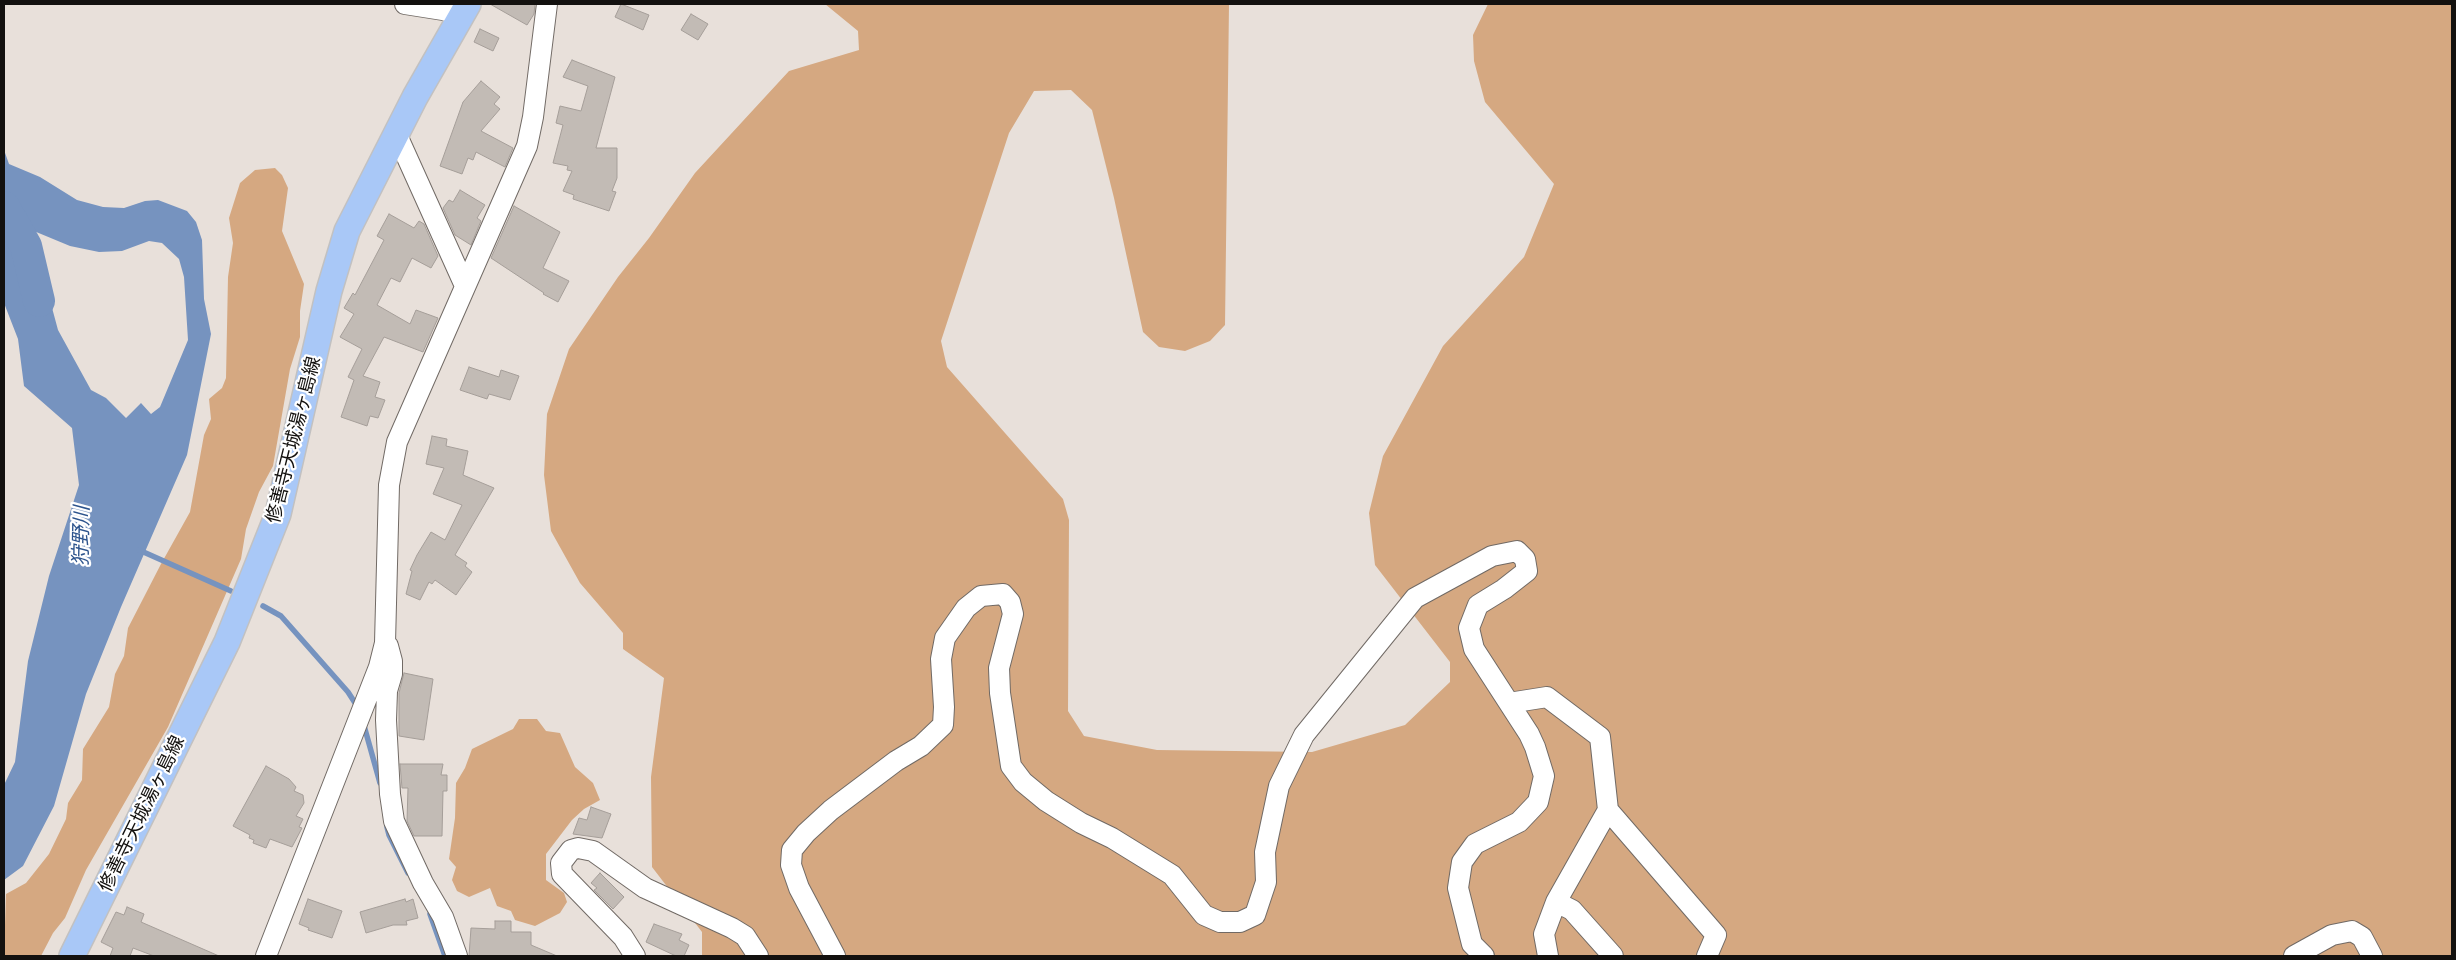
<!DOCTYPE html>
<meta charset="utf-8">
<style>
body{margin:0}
#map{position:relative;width:2456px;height:960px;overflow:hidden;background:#e8e0da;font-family:"PT Sans Narrow",sans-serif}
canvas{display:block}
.frame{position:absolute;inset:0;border:5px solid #13110f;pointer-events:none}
</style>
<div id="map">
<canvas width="2456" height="960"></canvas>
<div class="frame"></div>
</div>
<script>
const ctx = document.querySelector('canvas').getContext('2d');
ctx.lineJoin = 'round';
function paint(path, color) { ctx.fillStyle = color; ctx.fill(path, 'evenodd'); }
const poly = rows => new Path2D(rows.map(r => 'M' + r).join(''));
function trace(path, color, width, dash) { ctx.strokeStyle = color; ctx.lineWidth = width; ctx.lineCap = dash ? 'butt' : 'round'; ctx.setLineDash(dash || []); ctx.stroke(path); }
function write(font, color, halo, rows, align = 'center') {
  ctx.font = font + ' "PT Sans Narrow","Noto Sans JP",sans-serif'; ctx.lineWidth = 4.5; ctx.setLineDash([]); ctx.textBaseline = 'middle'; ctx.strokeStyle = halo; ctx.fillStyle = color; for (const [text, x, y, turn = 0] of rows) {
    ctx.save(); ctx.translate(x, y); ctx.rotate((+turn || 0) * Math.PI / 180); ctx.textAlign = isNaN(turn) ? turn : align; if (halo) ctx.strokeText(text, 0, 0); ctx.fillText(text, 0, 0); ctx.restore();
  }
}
const forest = poly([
 [825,4,1229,4,1225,325,1210,341,1185,351,1159,347,1143,332,1114,198,1092,110,1071,90,1034,91,1009,133,941,341,947,367,1063,499,1069,520,1068,711,1084,736,1157,750,1312,752,1405,725,1450,682,1450,662,1375,565,1369,513,1383,456,1443,346,1524,257,1554,184,1485,102,1474,61,1473,35,1488,4,2452,4,2452,956,702,956,702,932,652,867,651,777,664,678,623,649,623,633,580,583,551,531,544,475,547,414,569,349,618,277,649,238,695,173,789,71,859,50,858,31],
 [275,168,282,175,288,188,282,231,304,284,300,311,300,337,290,369,273,466,259,492,246,529,241,559,168,727,86,870,65,918,53,933,41,956,4,956,6,894,26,883,49,854,66,819,68,803,82,780,83,749,109,707,115,674,124,656,128,628,161,564,190,512,204,435,211,419,209,399,222,388,226,378,228,277,233,243,229,218,240,183,255,170],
 [519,719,537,719,546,731,560,733,575,767,593,783,600,800,584,809,572,820,546,854,546,880,564,893,567,902,560,913,535,926,515,920,511,911,497,906,490,888,469,897,457,891,452,880,456,867,449,859,455,818,456,783,465,768,472,749,513,729]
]);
const water = poly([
 [4,150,9,164,40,177,77,200,103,207,124,208,145,201,158,200,187,211,196,222,202,240,204,299,211,334,187,455,121,607,86,694,54,806,23,866,4,880,4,785,15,762,28,661,49,576,79,485,72,428,24,386,18,339,4,303,4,219,44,278,58,330,91,390,106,398,126,418,141,403,151,414,160,407,188,340,184,277,179,259,162,243,149,241,122,251,99,252,70,246,29,229,4,204]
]);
const stream = poly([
 [139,550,231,591],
 [263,606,281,616,348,692,357,706],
 [363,722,380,783],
 [387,827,389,835,408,873],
 [430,914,445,956]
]);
const river = poly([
 [4,207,26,246,39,301]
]);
const building = poly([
 [490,4,535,4,534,14,527,25,490,4],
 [621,4,649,15,643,30,615,17,621,4],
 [691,14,708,24,698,40,681,30,691,14],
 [480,29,499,38,493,51,474,42,480,29],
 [572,60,615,77,596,148,617,148,617,178,612,191,616,192,609,211,573,199,574,195,563,191,572,171,567,170,568,166,553,163,563,125,556,123,560,106,581,111,588,86,563,77,572,60],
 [481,81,500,97,494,104,500,109,481,131,513,148,505,167,476,152,473,160,468,158,462,174,440,166,463,102,481,81],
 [460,190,485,205,477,218,481,221,471,245,455,235,443,208,449,200,453,202,460,190],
 [514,206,560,232,543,268,569,281,558,302,543,294,544,293,491,258,514,206],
 [389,214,414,228,419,221,424,224,438,256,431,268,412,258,400,282,391,278,377,305,410,324,416,310,438,318,423,352,384,337,363,376,380,382,375,397,385,400,378,418,370,416,367,426,341,417,354,380,348,377,362,349,340,337,354,314,344,308,353,293,355,295,384,240,377,236,389,214],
 [469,367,499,377,501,370,519,376,510,400,489,394,487,399,460,390,469,367],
 [432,436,447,439,446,446,468,451,463,475,494,488,455,555,467,563,465,566,472,572,456,595,435,580,432,584,429,582,420,600,406,594,412,571,410,570,417,555,431,532,445,540,462,505,433,494,444,468,426,464,432,436],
 [404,673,433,679,424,740,399,736,399,693,404,673],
 [400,764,443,764,441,775,447,775,447,791,443,791,442,836,414,836,407,821,408,788,402,788,400,764],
 [266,766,289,779,296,787,294,791,303,795,304,803,296,816,303,819,299,827,302,828,292,847,270,839,266,848,253,843,254,840,249,838,250,835,233,826,266,766],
 [591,807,611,814,602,838,573,834,579,818,587,820,591,807],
 [600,873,624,897,613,909,594,890,597,888,591,883,600,873],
 [308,899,342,911,332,938,308,930,309,928,299,924,308,899],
 [405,899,406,902,413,899,418,918,406,921,407,925,393,925,366,933,360,912,405,899],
 [127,907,144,914,141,922,219,956,154,956,133,948,130,956,110,956,113,948,101,942,116,912,124,915,127,907],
 [495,921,511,921,511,932,531,932,531,945,557,956,469,956,471,928,495,929,495,921],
 [654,924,682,934,679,940,689,945,684,956,676,956,646,942,654,924]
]);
const minor = poly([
 [405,4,462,13],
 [396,133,465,286],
 [388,646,392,661,392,674,387,691,386,720,390,794,394,821,423,883,443,917,457,956],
 [1509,703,1547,697,1600,737,1608,810,1556,902,1544,934,1548,956],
 [1608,810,1716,935,1707,956],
 [1556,902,1572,910,1613,956],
 [266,956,379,667,385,643,389,485,397,442,527,146,533,117,547,4],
 [635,956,623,937,562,874,561,863,571,850,578,848,593,851,645,888,732,928,745,936,758,956],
 [835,956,799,888,791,865,792,850,806,833,831,810,896,761,921,746,943,725,944,707,941,659,945,638,966,608,981,596,1003,594,1010,602,1013,614,999,668,1000,693,1011,766,1023,782,1046,801,1081,823,1112,838,1172,875,1204,915,1220,922,1240,922,1255,915,1266,882,1265,852,1279,786,1304,735,1415,598,1492,556,1517,551,1525,559,1527,571,1504,589,1478,605,1469,628,1474,649,1529,734,1535,747,1544,776,1538,802,1519,822,1475,844,1462,862,1458,888,1472,944,1484,956],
 [2294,956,2332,935,2352,931,2362,937,2372,956]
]);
const major = poly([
 [72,956,227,642,278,514,329,291,347,231,415,97,468,4]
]);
const streetNames = [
 ["修善寺天城湯ヶ島線",294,440,-76],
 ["修善寺天城湯ヶ島線",142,814,-64]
];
const waterNames = [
 ["狩野川",82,536,-89]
];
paint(forest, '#d5a881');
paint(water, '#7693bf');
trace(stream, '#7693bf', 5.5);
trace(river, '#7693bf', 32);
paint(building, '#c2bbb5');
trace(building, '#a59e99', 1);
trace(minor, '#716a65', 22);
trace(major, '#c2c1c1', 28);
trace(minor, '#fff', 20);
trace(major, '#a9c8f7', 25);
write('19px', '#13110f', '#fff', streetNames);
write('italic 20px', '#2d548d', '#fff', waterNames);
</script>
